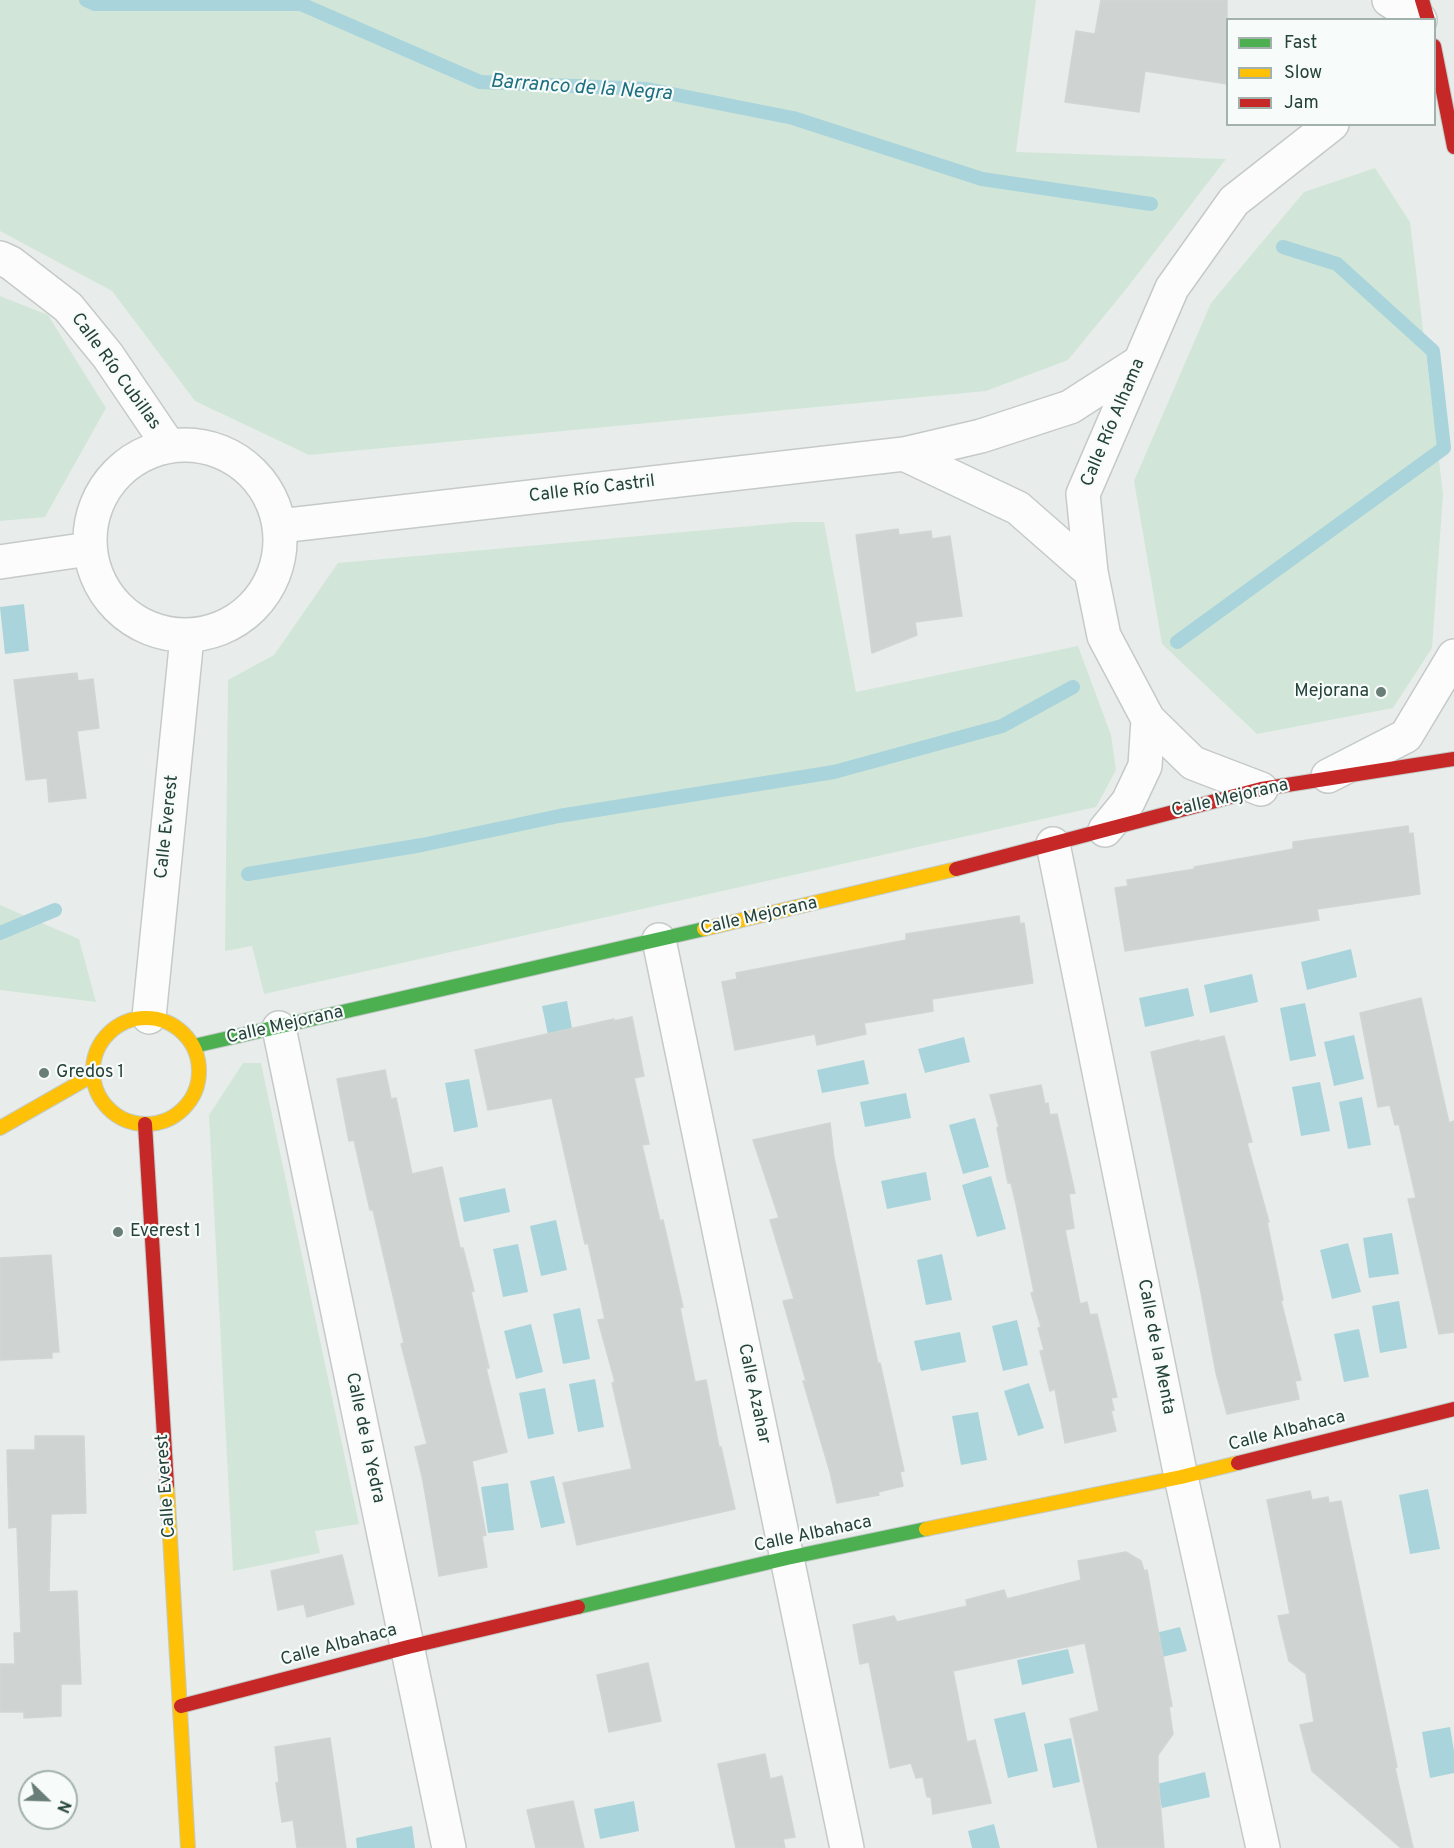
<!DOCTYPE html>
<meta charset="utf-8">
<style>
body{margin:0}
#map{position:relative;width:1454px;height:1848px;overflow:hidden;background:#e8edeb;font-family:Overpass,sans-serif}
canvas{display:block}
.legend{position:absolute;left:1226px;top:18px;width:210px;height:108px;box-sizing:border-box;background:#f7fbf9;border:2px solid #a3b1ad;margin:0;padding:8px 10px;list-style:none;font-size:18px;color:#24423a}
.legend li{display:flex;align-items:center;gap:12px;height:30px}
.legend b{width:30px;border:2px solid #a3b1ad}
.north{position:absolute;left:18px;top:1770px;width:60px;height:60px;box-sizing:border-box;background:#f7fbf9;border:2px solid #a3b1ad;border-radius:50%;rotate:113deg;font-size:16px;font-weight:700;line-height:24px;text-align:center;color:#24423a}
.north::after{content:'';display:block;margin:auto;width:21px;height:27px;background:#697e78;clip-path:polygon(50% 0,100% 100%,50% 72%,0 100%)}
</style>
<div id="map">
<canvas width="1454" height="1848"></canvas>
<ul class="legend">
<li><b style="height:8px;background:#4caf50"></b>Fast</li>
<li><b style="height:8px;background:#ffc107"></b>Slow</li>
<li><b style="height:8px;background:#c62828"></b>Jam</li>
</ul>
<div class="north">N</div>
</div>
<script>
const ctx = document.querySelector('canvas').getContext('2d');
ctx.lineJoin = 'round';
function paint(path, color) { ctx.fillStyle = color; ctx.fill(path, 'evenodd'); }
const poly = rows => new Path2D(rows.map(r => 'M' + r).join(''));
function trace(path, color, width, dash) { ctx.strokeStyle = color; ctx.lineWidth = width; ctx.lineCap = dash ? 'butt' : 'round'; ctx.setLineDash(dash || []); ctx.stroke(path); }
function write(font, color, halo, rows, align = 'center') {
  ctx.font = font + ' Overpass,sans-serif'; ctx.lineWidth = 4.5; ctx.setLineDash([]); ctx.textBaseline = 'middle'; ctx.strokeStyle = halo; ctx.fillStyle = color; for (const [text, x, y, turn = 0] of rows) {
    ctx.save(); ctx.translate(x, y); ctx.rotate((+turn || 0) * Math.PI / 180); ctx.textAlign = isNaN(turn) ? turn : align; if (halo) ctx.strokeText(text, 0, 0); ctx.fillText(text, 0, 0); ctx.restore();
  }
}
const green = poly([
 [0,0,1036,0,1016,152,1226,159,1127,288,1068,360,986,391,309,455,195,401,112,291,0,231],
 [1375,168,1410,222,1443,494,1432,648,1393,708,1257,734,1162,644,1134,481,1211,303,1304,192],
 [0,296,48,315,106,408,45,517,0,521],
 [795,522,824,522,856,692,1078,646,1111,735,1116,770,1096,807,264,994,252,946,225,951,228,680,274,655,338,563],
 [0,905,79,939,96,1002,0,990],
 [243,1063,261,1063,359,1524,315,1531,320,1553,233,1571,209,1115]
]);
const water = poly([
 [24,604,29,651,5,654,0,607],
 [1351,949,1357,977,1307,990,1301,962],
 [1252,974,1258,1002,1210,1013,1204,985],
 [1188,988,1194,1016,1145,1027,1139,998],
 [567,1001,576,1050,552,1054,542,1006],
 [1305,1003,1316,1056,1290,1061,1280,1008],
 [1354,1035,1364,1079,1334,1086,1324,1042],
 [964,1037,970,1062,925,1073,918,1049],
 [864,1060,869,1084,822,1093,817,1070],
 [469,1079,478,1127,454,1132,445,1083],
 [1320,1082,1330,1131,1301,1136,1292,1087],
 [906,1093,911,1118,865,1127,860,1102],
 [1362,1097,1371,1145,1348,1149,1339,1102],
 [975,1118,989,1167,963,1174,949,1125],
 [926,1172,931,1200,887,1209,881,1181],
 [991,1176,1006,1229,977,1237,962,1185],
 [505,1188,510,1212,464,1222,459,1198],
 [556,1220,567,1270,541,1276,530,1226],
 [1392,1233,1399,1274,1369,1278,1363,1238],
 [1348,1243,1361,1292,1332,1299,1320,1250],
 [518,1244,528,1292,503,1297,493,1249],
 [942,1254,952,1300,926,1305,917,1260],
 [1399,1301,1407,1348,1380,1353,1372,1306],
 [580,1308,590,1359,563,1364,553,1314],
 [1017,1320,1028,1365,1003,1371,992,1326],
 [531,1324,543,1372,516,1379,504,1331],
 [1359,1329,1369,1377,1344,1382,1334,1334],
 [960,1332,966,1362,921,1371,914,1341],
 [595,1379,604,1427,578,1432,569,1384],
 [1029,1383,1044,1428,1018,1436,1004,1391],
 [545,1388,554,1434,528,1439,519,1393],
 [978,1412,987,1460,961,1465,952,1416],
 [554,1476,565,1523,541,1528,530,1481],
 [508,1483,514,1530,488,1533,481,1487],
 [1428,1489,1440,1549,1410,1554,1399,1495],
 [1180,1627,1187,1651,1137,1663,1131,1639],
 [1068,1649,1074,1673,1022,1685,1017,1660],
 [1025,1712,1038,1771,1008,1778,994,1719],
 [1450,1727,1454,1751,1454,1773,1430,1778,1422,1732],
 [1071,1738,1080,1782,1053,1788,1044,1744],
 [1205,1772,1210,1797,1162,1808,1157,1784],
 [634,1801,639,1831,600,1839,594,1809],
 [994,1824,1000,1848,972,1848,968,1831],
 [412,1826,415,1848,357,1848,356,1838]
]);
const stream = poly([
 [86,0,95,4,301,4,480,82,647,89,793,118,982,179,1151,204],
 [1177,642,1444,448,1433,351,1337,264,1283,247],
 [248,874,422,845,559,816,834,772,1002,726,1073,687],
 [0,933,55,910]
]);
const building = poly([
 [1101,0,1227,0,1227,84,1145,71,1139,112,1065,102,1076,31,1095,34,1101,0],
 [898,529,899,535,931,531,932,539,950,536,962,616,915,622,917,635,872,653,856,535,898,529],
 [77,673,78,681,93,679,99,728,77,731,86,798,49,802,47,778,26,780,14,680,77,673],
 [1408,826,1409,834,1413,833,1420,894,1317,909,1319,920,1125,951,1115,888,1128,886,1127,880,1195,869,1194,867,1283,851,1293,849,1293,842,1408,826],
 [1019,916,1020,924,1024,923,1033,983,932,999,933,1011,864,1023,866,1034,817,1045,815,1034,735,1050,722,982,737,979,736,973,906,940,906,934,1019,916],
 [1421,998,1449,1123,1454,1121,1454,1332,1439,1334,1408,1199,1416,1198,1399,1124,1395,1125,1390,1105,1378,1107,1360,1013,1421,998],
 [632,1017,644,1076,634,1078,649,1144,642,1145,660,1221,663,1220,683,1307,680,1308,695,1382,706,1380,719,1447,721,1447,735,1509,577,1545,563,1483,632,1469,612,1383,615,1382,598,1320,605,1319,588,1243,585,1244,552,1098,488,1110,475,1050,614,1019,614,1021,632,1017],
 [1224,1036,1252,1142,1247,1143,1269,1222,1267,1222,1283,1300,1281,1301,1301,1380,1295,1381,1299,1399,1227,1414,1216,1373,1200,1287,1151,1052,1199,1040,1199,1042,1224,1036],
 [385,1070,391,1099,396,1098,412,1174,442,1167,460,1248,463,1248,474,1291,471,1292,489,1368,486,1368,507,1452,472,1461,486,1535,482,1536,487,1567,439,1576,423,1481,415,1447,427,1444,401,1344,404,1343,373,1210,370,1210,354,1140,349,1141,337,1079,385,1070],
 [1041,1085,1045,1104,1048,1103,1050,1115,1057,1114,1075,1193,1069,1194,1074,1228,1065,1230,1080,1304,1087,1302,1090,1315,1097,1314,1117,1397,1111,1398,1114,1410,1111,1411,1116,1431,1065,1443,1055,1389,1050,1391,1040,1351,1044,1350,1038,1328,1041,1327,1031,1293,1034,1292,1016,1204,1011,1183,1008,1183,997,1128,999,1127,990,1095,1041,1085],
 [830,1123,834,1158,878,1364,880,1363,904,1471,900,1472,903,1486,878,1492,879,1495,837,1503,830,1472,803,1381,806,1381,783,1301,794,1299,770,1220,779,1218,753,1140,830,1123],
 [51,1255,59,1352,52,1352,52,1358,0,1360,0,1258,51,1255],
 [35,1436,84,1436,86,1513,51,1514,49,1592,77,1591,81,1684,61,1684,61,1716,24,1718,24,1712,0,1712,0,1664,15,1664,14,1633,21,1633,17,1527,9,1528,7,1450,35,1450,35,1436],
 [1310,1491,1312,1500,1328,1497,1329,1503,1341,1501,1387,1719,1397,1767,1395,1768,1413,1848,1401,1848,1312,1771,1300,1725,1314,1722,1306,1674,1289,1661,1278,1616,1290,1614,1267,1500,1310,1491],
 [1126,1552,1141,1561,1144,1571,1147,1570,1172,1706,1169,1707,1173,1734,1158,1755,1158,1777,1164,1848,1098,1848,1070,1719,1099,1711,1085,1643,953,1671,967,1742,975,1740,991,1803,933,1814,931,1797,927,1797,923,1777,916,1778,911,1763,890,1768,869,1662,860,1664,853,1625,894,1616,897,1622,967,1606,966,1600,1004,1590,1007,1599,1081,1580,1078,1561,1126,1552],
 [342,1555,354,1604,307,1617,304,1604,278,1610,271,1571,342,1555],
 [648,1663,661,1721,609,1732,597,1675,648,1663],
 [330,1738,346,1848,297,1848,293,1820,282,1822,276,1783,279,1782,275,1747,330,1738],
 [765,1754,770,1779,782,1776,795,1837,783,1839,785,1848,736,1848,718,1764,765,1754],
 [573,1801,584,1848,536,1848,527,1810,573,1801]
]);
const street = poly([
 [1389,0,1420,20],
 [0,258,11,263,68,307,108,356,169,446],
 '90 540a95 95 0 1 1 190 0a95 95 0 1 1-190 0Z',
 [904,454,981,436,1070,407,1140,362],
 [280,526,904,454,1018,508,1091,572],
 [0,562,89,549],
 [1328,776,1406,736,1454,656],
 [1261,789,1193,763,1148,719,1104,636,1091,572,1083,494,1172,288,1234,201,1332,124],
 [1105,830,1128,802,1145,766,1148,719],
 [1053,844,1181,1477,1263,1848],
 [659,940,847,1848],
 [149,1017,187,637],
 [279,1028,449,1848]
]);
const fast = poly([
 [194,1046,704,929],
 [578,1607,787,1558,926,1529]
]);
const slow = poly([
 [704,929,956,869],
 '93 1071a53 53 0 1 1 106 0a53 53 0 1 1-106 0Z',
 [0,1128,93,1075],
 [167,1485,188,1848],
 [926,1529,1181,1477,1238,1463]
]);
const jam = poly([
 [1422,0,1428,20],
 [1434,46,1454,147],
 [956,869,1261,789,1454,759],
 [145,1124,167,1485],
 [1238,1463,1454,1409],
 [181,1706,408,1647,578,1607]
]);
const markers = [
 [1381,692,6,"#697e78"],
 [44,1073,6,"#697e78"],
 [118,1232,6,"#697e78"]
];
const streetNames = [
 ["Calle Río Cubillas",115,372,54],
 ["Calle Río Alhama",1114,423,-67],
 ["Calle Río Castril",592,490,-7],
 ["Calle Mejorana",1230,799,-13],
 ["Calle Everest",168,827,-84],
 ["Calle Mejorana",759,917,-13],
 ["Calle Mejorana",285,1026,-13],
 ["Calle de la Menta",1155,1347,79],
 ["Calle Azahar",753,1394,78],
 ["Calle Albahaca",1287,1432,-14],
 ["Calle de la Yedra",364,1438,78],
 ["Calle Everest",167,1486,-94],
 ["Calle Albahaca",813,1535,-12],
 ["Calle Albahaca",339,1646,-15]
];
const poiNames = [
 ["Mejorana",1369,692,"right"],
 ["Gredos 1",56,1073],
 ["Everest 1",130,1232]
];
const waterNames = [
 ["Barranco de la Negra",581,89,4]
];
paint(green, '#d1e6d8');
paint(water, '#a9d4db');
trace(stream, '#a9d4db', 14);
paint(building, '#cfd4d2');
trace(building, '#d1d6d4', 1.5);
trace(street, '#c5cac8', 36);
trace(fast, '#c3cbc8', 16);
trace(slow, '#c3cbc8', 16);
trace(jam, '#c3cbc8', 16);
trace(street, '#fcfcfc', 33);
trace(fast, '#4caf50', 14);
trace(slow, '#ffc107', 14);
trace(jam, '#c62828', 14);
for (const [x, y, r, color] of markers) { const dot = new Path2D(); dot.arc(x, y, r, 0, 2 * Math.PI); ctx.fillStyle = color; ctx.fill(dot); trace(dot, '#f7fbf9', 2); }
write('18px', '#24423a', '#f7fbf9', streetNames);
write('18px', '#24423a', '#f7fbf9', poiNames, 'left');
write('italic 20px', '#1c6f80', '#f7fbf9', waterNames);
</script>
